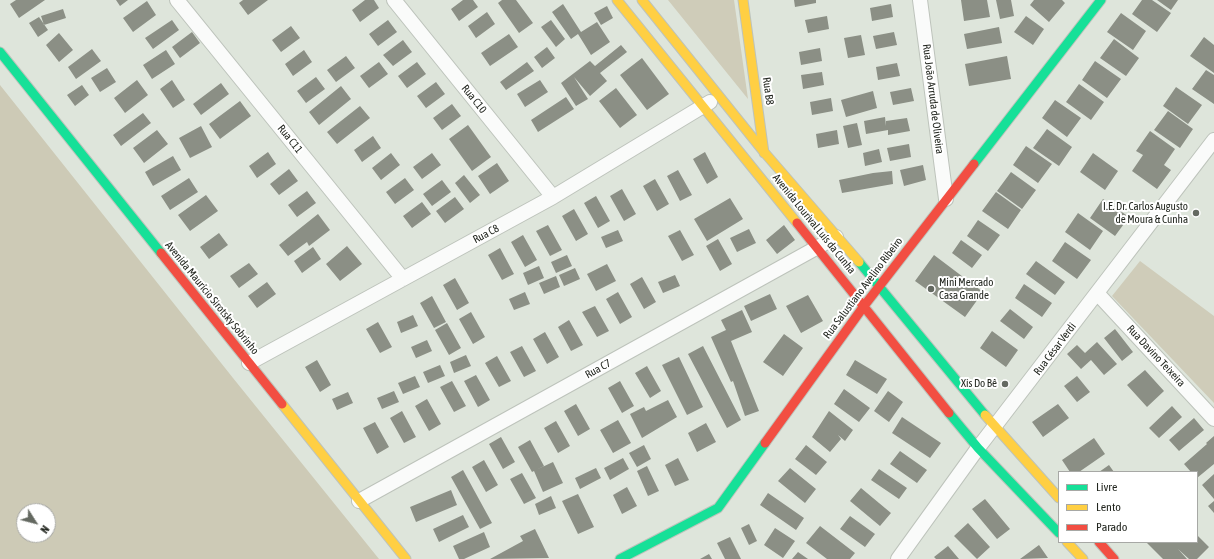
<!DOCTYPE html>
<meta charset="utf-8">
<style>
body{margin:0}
#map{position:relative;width:1214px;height:559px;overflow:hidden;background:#dee5db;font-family:"Asap Condensed",sans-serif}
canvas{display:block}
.legend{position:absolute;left:1058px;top:471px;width:140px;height:72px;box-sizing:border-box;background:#fff;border:1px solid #a7a8a5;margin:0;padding:5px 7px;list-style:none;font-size:12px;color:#22261f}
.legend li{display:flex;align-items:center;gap:8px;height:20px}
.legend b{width:20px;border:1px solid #a7a8a5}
.north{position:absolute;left:16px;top:503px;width:40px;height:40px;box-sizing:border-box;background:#fff;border:1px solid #a7a8a5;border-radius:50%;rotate:126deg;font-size:11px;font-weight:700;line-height:16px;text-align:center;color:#22261f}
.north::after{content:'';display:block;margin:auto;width:14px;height:18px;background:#646961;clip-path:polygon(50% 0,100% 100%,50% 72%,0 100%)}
</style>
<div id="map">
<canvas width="1214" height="559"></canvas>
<ul class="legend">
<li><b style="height:5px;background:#16e098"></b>Livre</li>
<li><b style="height:5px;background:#ffcf43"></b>Lento</li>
<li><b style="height:5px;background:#f24e42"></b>Parado</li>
</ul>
<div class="north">N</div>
</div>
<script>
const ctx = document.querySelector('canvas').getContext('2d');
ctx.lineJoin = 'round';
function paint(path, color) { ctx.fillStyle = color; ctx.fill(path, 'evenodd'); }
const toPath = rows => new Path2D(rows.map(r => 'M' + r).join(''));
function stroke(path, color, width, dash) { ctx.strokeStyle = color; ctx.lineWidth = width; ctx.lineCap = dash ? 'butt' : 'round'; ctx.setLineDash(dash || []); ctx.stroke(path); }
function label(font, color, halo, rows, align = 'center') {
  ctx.font = font + ' "Asap Condensed",sans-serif'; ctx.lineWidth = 4; ctx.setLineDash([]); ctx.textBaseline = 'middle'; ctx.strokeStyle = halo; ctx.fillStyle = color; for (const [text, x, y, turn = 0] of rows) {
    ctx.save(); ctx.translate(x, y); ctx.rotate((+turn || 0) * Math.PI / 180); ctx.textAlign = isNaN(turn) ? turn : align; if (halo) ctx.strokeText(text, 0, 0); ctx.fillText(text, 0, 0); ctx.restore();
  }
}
paint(toPath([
 [668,0,734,0,748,99],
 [1140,261,1214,316,1214,403,1112,296]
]), '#cfccb9');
paint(toPath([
 [0,85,233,378,379,559,0,559],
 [24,511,48,511,48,535,24,535]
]), '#cdcab6');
paint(toPath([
 [16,0,45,0,19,18,10,4],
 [116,0,128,0,120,6],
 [243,0,268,0,248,15,239,3],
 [365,0,374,0,379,8,360,22,352,10],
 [463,0,473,0,478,7,459,21,451,9],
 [502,0,516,0,533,23,519,33,498,3],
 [794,0,816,0,816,3,795,7],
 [961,0,987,0,990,17,964,21],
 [996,0,1011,0,1014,16,1000,19],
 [1034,0,1062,0,1065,3,1049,22,1030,5],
 [1142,0,1152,0,1171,13,1157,32,1132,14],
 [1157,0,1178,0,1171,10],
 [147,1,156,15,133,32,123,18],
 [563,4,581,32,597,22,610,42,591,55,578,34,571,39,552,12],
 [891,4,893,17,872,21,870,8],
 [607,6,613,18,601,25,594,13],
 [63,9,66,18,44,25,41,16],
 [487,12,495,24,476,38,468,26],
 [1121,13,1146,31,1133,50,1107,32],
 [827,16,829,29,808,33,805,20],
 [1026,16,1044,29,1033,45,1014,32],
 [39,17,48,30,38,37,29,23],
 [172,20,179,30,153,49,145,38],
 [388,20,397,32,378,46,369,34],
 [551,20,565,39,556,47,541,27],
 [291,26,300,38,281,52,272,40],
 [999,27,1002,43,967,49,964,34],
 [192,32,200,43,180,58,172,47],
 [894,32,897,45,876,49,873,36],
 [59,33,73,50,59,62,46,45],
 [509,34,518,47,490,66,481,53],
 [861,35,865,55,848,58,844,38],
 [1204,37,1214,45,1214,73,1190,56],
 [1114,39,1139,58,1126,76,1100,58],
 [403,40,412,52,393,66,383,55],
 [621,45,627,52,600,73,607,81,590,96,574,77,588,99,576,106,561,83,590,61,595,66],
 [547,47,555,58,542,68,534,57],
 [820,48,822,61,801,65,799,52],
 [92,49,101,61,76,79,68,67],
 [166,50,175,64,152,79,143,65],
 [304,50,312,62,293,76,285,64],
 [346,56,355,68,336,82,327,70],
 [1007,56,1011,79,969,86,965,64],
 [642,58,669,94,647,110,620,75],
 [1095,61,1121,79,1107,98,1082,80],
 [379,62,388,74,369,88,360,76],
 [417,62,426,74,407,88,398,76],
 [527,62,534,71,506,90,500,82],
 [897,63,900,76,878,80,876,67],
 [107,68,116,82,100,92,91,78],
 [1206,70,1214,75,1214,104,1192,89],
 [822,72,824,85,803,89,801,75],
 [316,77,325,89,306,103,297,91],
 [137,80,148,95,125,113,114,98],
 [172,80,185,100,173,108,160,89],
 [540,80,548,92,525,107,517,94],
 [436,82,445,94,426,108,417,96],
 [221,83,229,94,201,115,193,104],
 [1079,84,1104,102,1091,120,1066,102],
 [82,85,89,95,75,106,67,95],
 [341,86,351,99,319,125,309,112],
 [1176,87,1202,105,1188,124,1163,106],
 [616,88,637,115,620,128,599,101],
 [911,88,914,101,893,105,890,92],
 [873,91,877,108,846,117,841,100],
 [566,97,574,109,538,132,531,120],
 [831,98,833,111,812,115,810,102],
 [1055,100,1081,118,1067,137,1042,118],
 [240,101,251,116,220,139,209,124],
 [452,104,461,116,442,130,433,118],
 [360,106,370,118,337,144,327,132],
 [1168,111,1193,129,1180,148,1154,130],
 [143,113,151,123,121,146,113,135],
 [885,117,886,126,886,121,907,118,910,131,888,135,888,130,866,134,864,121],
 [857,123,862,145,848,148,843,126],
 [468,125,491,157,472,171,449,139],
 [201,126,212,147,190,158,179,138],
 [1047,129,1072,147,1059,166,1033,148],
 [157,130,168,144,144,163,133,148],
 [837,130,839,144,818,148,816,134],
 [1150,131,1175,149,1164,165,1171,170,1157,189,1132,171,1143,155,1136,151],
 [373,136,381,148,362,162,354,150],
 [909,144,911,157,890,161,887,148],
 [1026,146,1052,164,1038,183,1013,165],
 [879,149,882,162,865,166,863,153],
 [268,152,276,164,257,178,249,166],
 [705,152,718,177,707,184,693,159],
 [391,153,400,165,381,180,372,168],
 [432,153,441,165,422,179,413,167],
 [1093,153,1118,171,1105,190,1080,172],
 [173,156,181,170,153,186,145,172],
 [497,163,509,181,490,194,478,176],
 [923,165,926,180,904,186,900,170],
 [289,169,298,181,279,195,270,184],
 [678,170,692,195,680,201,667,176],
 [892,171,893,184,842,193,839,180,873,173],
 [1011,172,1036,190,1022,209,997,191],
 [464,175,480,195,470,203,455,183],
 [189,178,198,192,170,210,161,196],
 [405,178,414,190,395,204,386,192],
 [655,179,669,204,657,211,643,186],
 [442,180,451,192,432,206,423,194],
 [622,189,636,214,624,221,610,196],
 [307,191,316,203,297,217,288,205],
 [996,192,1021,210,1008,229,982,211],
 [206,195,218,211,190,231,178,215],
 [596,196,610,221,598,228,584,203],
 [455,197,464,209,445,223,436,211],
 [730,198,743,219,707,241,694,219],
 [1103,199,1129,217,1115,236,1090,218],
 [422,202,431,214,412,228,403,216],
 [574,209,588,234,576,241,562,216],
 [1078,213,1103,231,1090,250,1065,232],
 [318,214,330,230,309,246,307,242,288,256,279,245],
 [978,220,1000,235,988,251,967,236],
 [548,225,562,250,550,256,536,231],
 [784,225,795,240,777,254,766,240],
 [749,229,756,243,737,252,730,238],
 [618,230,623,241,606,248,601,237],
 [680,230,694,255,682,261,668,236],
 [219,233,228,245,209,259,200,247],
 [523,235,537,260,525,267,511,242],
 [718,239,732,264,720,271,706,246],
 [961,240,982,255,972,268,952,253],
 [1065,242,1091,260,1077,279,1052,261],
 [347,246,362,264,340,281,326,264],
 [313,247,321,259,302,273,294,261],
 [500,248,514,274,502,280,488,255],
 [567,255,572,266,556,273,551,262],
 [934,255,983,292,965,317,915,281],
 [1036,261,1065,282,1055,295,1026,274],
 [249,263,258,274,239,288,230,276],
 [607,264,616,281,596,291,587,274],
 [539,266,544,278,528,285,523,273],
 [575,268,580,279,564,286,559,275],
 [675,275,680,286,663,293,658,282],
 [556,276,560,287,544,294,539,283],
 [642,277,656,302,644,309,630,284],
 [455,278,469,303,457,310,443,285],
 [267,282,276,294,257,308,248,296],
 [1024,284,1052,303,1042,317,1015,298],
 [525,292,530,304,514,310,509,299],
 [618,292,632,317,620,324,606,299],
 [770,294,777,309,751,321,744,306],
 [808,295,823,321,801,333,786,306],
 [432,296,446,322,434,328,420,303],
 [595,306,609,331,597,337,582,312],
 [1010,309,1033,327,1024,339,1000,321],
 [742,310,752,332,731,341,759,411,745,416,733,381,731,382,711,337,726,330,721,320],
 [471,312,485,337,473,344,459,319],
 [413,315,418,326,401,333,397,322],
 [569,320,583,345,571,351,558,327],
 [378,322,392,347,380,353,366,329],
 [447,323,461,348,449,355,435,330],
 [1115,329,1133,352,1122,361,1104,338],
 [992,331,1018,350,1006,367,980,348],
 [545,332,559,357,547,364,533,339],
 [784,334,803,348,783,376,763,362],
 [427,340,432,351,416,358,411,347],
 [1097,342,1117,364,1104,375,1091,360,1081,369,1067,354,1077,345,1085,353],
 [522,346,536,371,524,377,510,352],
 [703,346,741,420,727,428,688,354],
 [466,355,471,366,454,373,450,362],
 [497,356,511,381,499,387,485,363],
 [679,357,703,407,687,415,662,365],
 [317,360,331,385,320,392,305,367],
 [855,360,887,379,877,394,846,375],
 [440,365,445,376,428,383,423,372],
 [647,366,661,391,650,398,635,373],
 [1145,370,1164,391,1147,407,1127,385],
 [476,375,490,400,478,407,464,381],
 [415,376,420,387,403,394,398,383],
 [1077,376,1090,392,1077,402,1064,386],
 [452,381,466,406,454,412,440,387],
 [620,381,634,406,622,413,608,388],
 [844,389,870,408,859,422,834,404],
 [394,391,399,402,382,409,377,398],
 [888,391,903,402,889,422,874,411],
 [348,392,353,403,337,410,332,399],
 [427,399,441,424,429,431,415,406],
 [668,400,677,417,642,438,630,414,644,407,646,411],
 [576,404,590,429,578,436,564,411],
 [1058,404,1069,418,1043,437,1032,422],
 [1172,406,1182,417,1159,438,1149,428],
 [402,411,416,437,404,443,390,418],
 [829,411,853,430,845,441,838,435,841,439,830,452,812,437],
 [902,417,941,443,930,458,892,433],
 [1194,418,1204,430,1179,451,1169,440],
 [618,420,631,443,613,453,600,430],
 [556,421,570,446,558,453,544,428],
 [375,422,389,447,377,454,363,428],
 [706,423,716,442,697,452,688,433],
 [1214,436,1214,464,1197,478,1197,472,1191,472,1184,464,1207,444,1206,443],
 [501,437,515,462,503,469,489,444],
 [1094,438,1105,454,1079,472,1070,472,1062,460],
 [530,440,544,466,538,469,553,462,563,483,543,492,534,471,532,472,518,447],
 [644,445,651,459,637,467,629,453],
 [806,445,827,462,816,475,795,459],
 [900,451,927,470,917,483,890,464],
 [623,458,629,469,610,480,604,468],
 [678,458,689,480,675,486,665,465],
 [484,460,498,485,486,492,472,467],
 [1109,465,1114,472,1099,472],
 [647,466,659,491,648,496,637,471],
 [596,468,601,478,580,489,575,478],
 [790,468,816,489,805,503,778,481],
 [879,469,907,488,899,499,871,480],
 [463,470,492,523,480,529,451,477],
 [522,473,536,498,524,504,510,479],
 [1214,474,1214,499,1202,485],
 [627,487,637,506,622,514,613,495],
 [861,488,891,513,880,526,850,501],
 [451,490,457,505,416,522,410,507],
 [768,493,804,518,796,530,760,505],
 [578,494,594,527,578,534,562,501],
 [551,496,556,508,539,515,535,504],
 [985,499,1010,529,997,539,972,509],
 [1214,501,1214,513,1208,506],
 [463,515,469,527,439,542,433,529],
 [850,516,875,534,865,547,840,529],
 [968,523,990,547,977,559,954,536],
 [749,524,757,541,749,545,741,528],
 [820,526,855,553,850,559,827,559,806,543],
 [775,528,795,541,783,558,764,545],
 [535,529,549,558,490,559,523,541,520,536],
 [484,532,490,547,464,559,459,559,453,546],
 [1197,535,1209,547,1197,559,1189,559,1178,549,1187,559,1163,559,1146,542,1172,543,1197,542],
 [730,537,741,559,725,559,717,543],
 [1039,545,1048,558,1020,559],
 [948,546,959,559,936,559,934,557],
 [798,552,808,559,792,559],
 [709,554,712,559,700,559]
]), '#8b8f85');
const street = toPath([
 [177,0,403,279],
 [394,0,553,197],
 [920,0,946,199],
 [1097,293,1214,419],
 [249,363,553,197,710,102],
 [359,501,836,237],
 [898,559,978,448,1214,140]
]);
const fast = toPath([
 [0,52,161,253],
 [974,164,1101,0],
 [859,262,985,415],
 [949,413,978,448,1059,533],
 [620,559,718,508,765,443]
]);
const slow = toPath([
 [617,0,797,223],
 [642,0,764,152,859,262],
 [743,0,764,153],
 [282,404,406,559],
 [985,415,1059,498],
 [1067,542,1083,559]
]);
const jam = toPath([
 [797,223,949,413],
 [161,253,282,404],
 [765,443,864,306,974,164],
 [1099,542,1114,559]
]);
stroke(street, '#bdc3bb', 16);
stroke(fast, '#bdc3bb', 11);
stroke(slow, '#bdc3bb', 11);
stroke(jam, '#bdc3bb', 11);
stroke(street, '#fafbfa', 14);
stroke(fast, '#16e098', 9);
stroke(slow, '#ffcf43', 9);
stroke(jam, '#f24e42', 9);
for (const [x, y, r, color] of [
 [1196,213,4,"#646961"],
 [931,289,4,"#646961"],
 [1005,384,4,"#646961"]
]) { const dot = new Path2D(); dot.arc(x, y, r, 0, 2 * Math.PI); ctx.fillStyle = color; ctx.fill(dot); stroke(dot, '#fff', 1.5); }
label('11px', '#22261f', '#fff', [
 ["Rua B8",768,91,82],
 ["Rua C10",474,99,51],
 ["Rua João Arruda de Oliveira",933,99,83],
 ["Rua C11",290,139,51],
 ["Avenida Lourival Luís da Cunha",814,224,51],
 ["Rua C8",486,234,-28],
 ["Rua Salustiano Avelino Ribeiro",863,288,-53],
 ["Avenida Maurício Sirotsky Sobrinho",212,298,51],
 ["Rua César Verdi",1055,349,-53],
 ["Rua Davino Teixeira",1156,356,47],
 ["Rua C7",598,369,-29]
]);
label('11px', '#22261f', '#fff', [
 ["I.E. Dr. Carlos Augusto",1188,207],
 ["de Moura & Cunha",1188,220],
 ["Mini Mercado",939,283,"left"],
 ["Casa Grande",939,296,"left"],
 ["Xis Do Bê",997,384]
], 'right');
</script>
